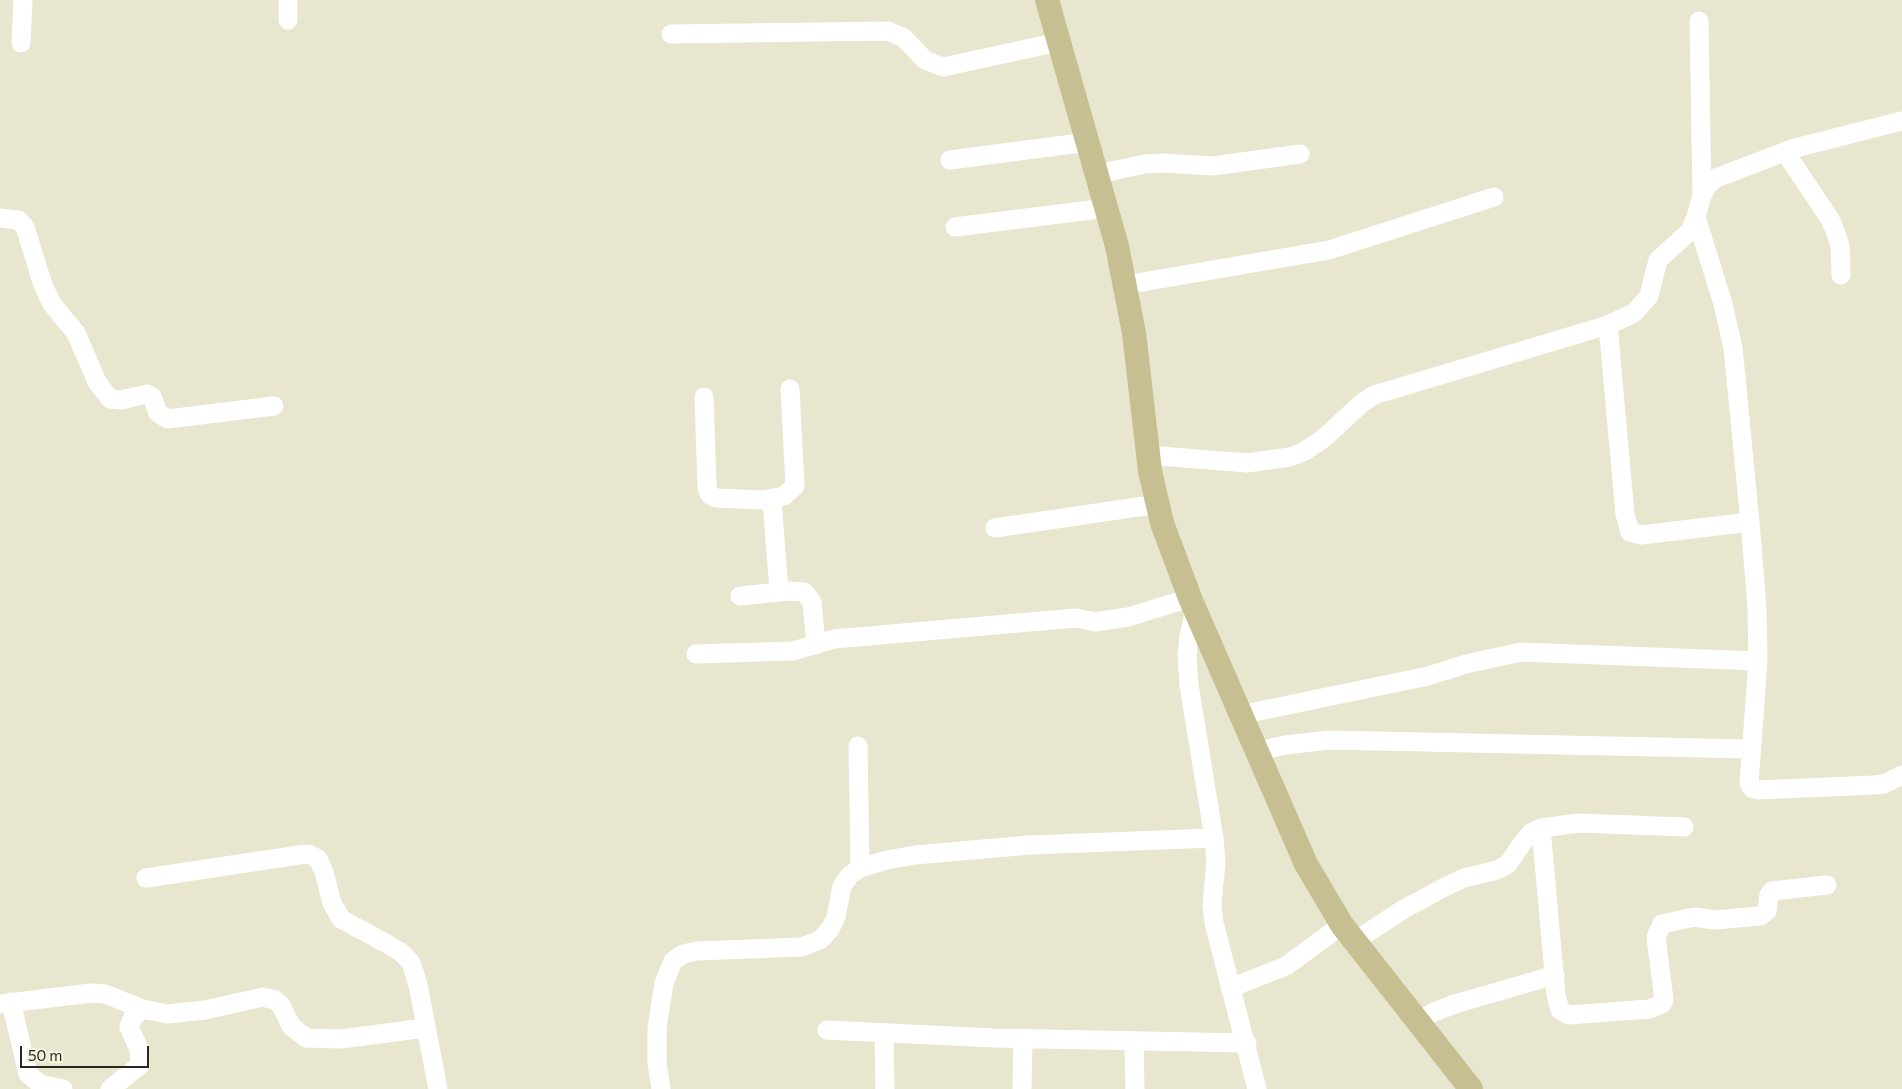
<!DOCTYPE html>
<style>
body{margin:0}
#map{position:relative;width:1902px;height:1089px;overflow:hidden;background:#e9e6cf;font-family:Commissioner,sans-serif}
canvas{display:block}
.scale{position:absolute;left:20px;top:1046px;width:129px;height:22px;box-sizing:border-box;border:2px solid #29271f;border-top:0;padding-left:6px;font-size:15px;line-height:18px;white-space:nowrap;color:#29271f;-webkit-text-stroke:4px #f7f3dc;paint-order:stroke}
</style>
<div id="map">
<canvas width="1902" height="1089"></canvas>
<div class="scale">50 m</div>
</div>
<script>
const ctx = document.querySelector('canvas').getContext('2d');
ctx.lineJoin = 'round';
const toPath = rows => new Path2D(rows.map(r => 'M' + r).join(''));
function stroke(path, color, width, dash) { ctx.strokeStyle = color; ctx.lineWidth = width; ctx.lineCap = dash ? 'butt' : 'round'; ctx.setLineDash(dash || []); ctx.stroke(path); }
stroke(toPath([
 [288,20,288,0],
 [1699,21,1702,195],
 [671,34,888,31,904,38,925,60,943,67,1059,42],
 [21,43,23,0],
 [1785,152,1830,219,1836,233,1840,246,1841,275],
 [950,160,1088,142],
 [1097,174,1145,164,1162,163,1213,166,1300,154],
 [1696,217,1723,304,1733,348,1750,522,1757,608,1758,661,1749,783,1752,788,1758,790,1874,785,1884,784,1902,775],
 [0,218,18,220,25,227,43,285,52,304,76,333,97,382,110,399,121,400,147,394,152,397,158,413,168,419,274,406],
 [955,227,1107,208],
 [1125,285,1329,250,1494,197],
 [1608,325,1625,514,1630,532,1641,535,1750,522],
 [704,397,707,488,710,495,716,498,763,500,784,496,795,486,790,389],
 [1148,455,1247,463,1290,457,1303,452,1323,439,1362,403,1374,395,1608,325,1634,313,1649,296,1658,260,1690,231,1696,217,1702,195,1707,186,1716,178,1795,148,1902,121],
 [772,499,779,592],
 [995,528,1158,504],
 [740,596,789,591,804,592,812,602,816,645],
 [1195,611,1189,635,1187,655,1189,685,1214,838,1216,862,1212,905,1214,923,1257,1089],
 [696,654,793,651,834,639,1076,618,1095,622,1128,617,1190,598],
 [1240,715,1428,676,1466,664,1521,652,1758,661],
 [858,746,860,868],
 [1255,752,1285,745,1330,740,1750,749],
 [1541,828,1556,995,1560,1010,1569,1015,1650,1009,1662,1004,1664,1000,1656,937,1662,924,1694,917,1715,920,1760,916,1767,911,1769,895,1772,891,1827,885],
 [146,878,299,855,309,854,318,859,324,872,332,903,341,919,389,945,402,953,411,963,418,985,438,1089],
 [1355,941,1404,909,1441,889,1464,878,1497,870,1508,864,1523,842,1531,833,1541,828,1579,823,1684,827],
 [1230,988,1286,966,1342,925],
 [11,1002,28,1074,40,1084,63,1089],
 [0,1004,91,993,105,994,143,1009,167,1014,205,1010,263,997,275,1000,281,1005,291,1026,306,1038,341,1039,425,1028],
 [1418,1021,1434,1012,1455,1004,1555,975],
 [827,1030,994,1038,1247,1043],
 [884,1033,885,1089],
 [1134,1041,1135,1089],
 [110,1089,140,1065,139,1049,129,1027,133,1017,143,1009],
 [661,1089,657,1063,657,1028,664,983,673,961,683,954,697,951,802,947,820,940,830,929,836,917,842,886,850,875,860,868,887,860,915,855,1030,845,1214,838],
 [1022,1089,1023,1039]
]), '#fff', 19);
stroke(toPath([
 [1047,0,1117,246,1134,333,1150,471,1162,523,1190,598,1306,864,1342,925,1471,1089]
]), '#c6bf92', 24);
</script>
